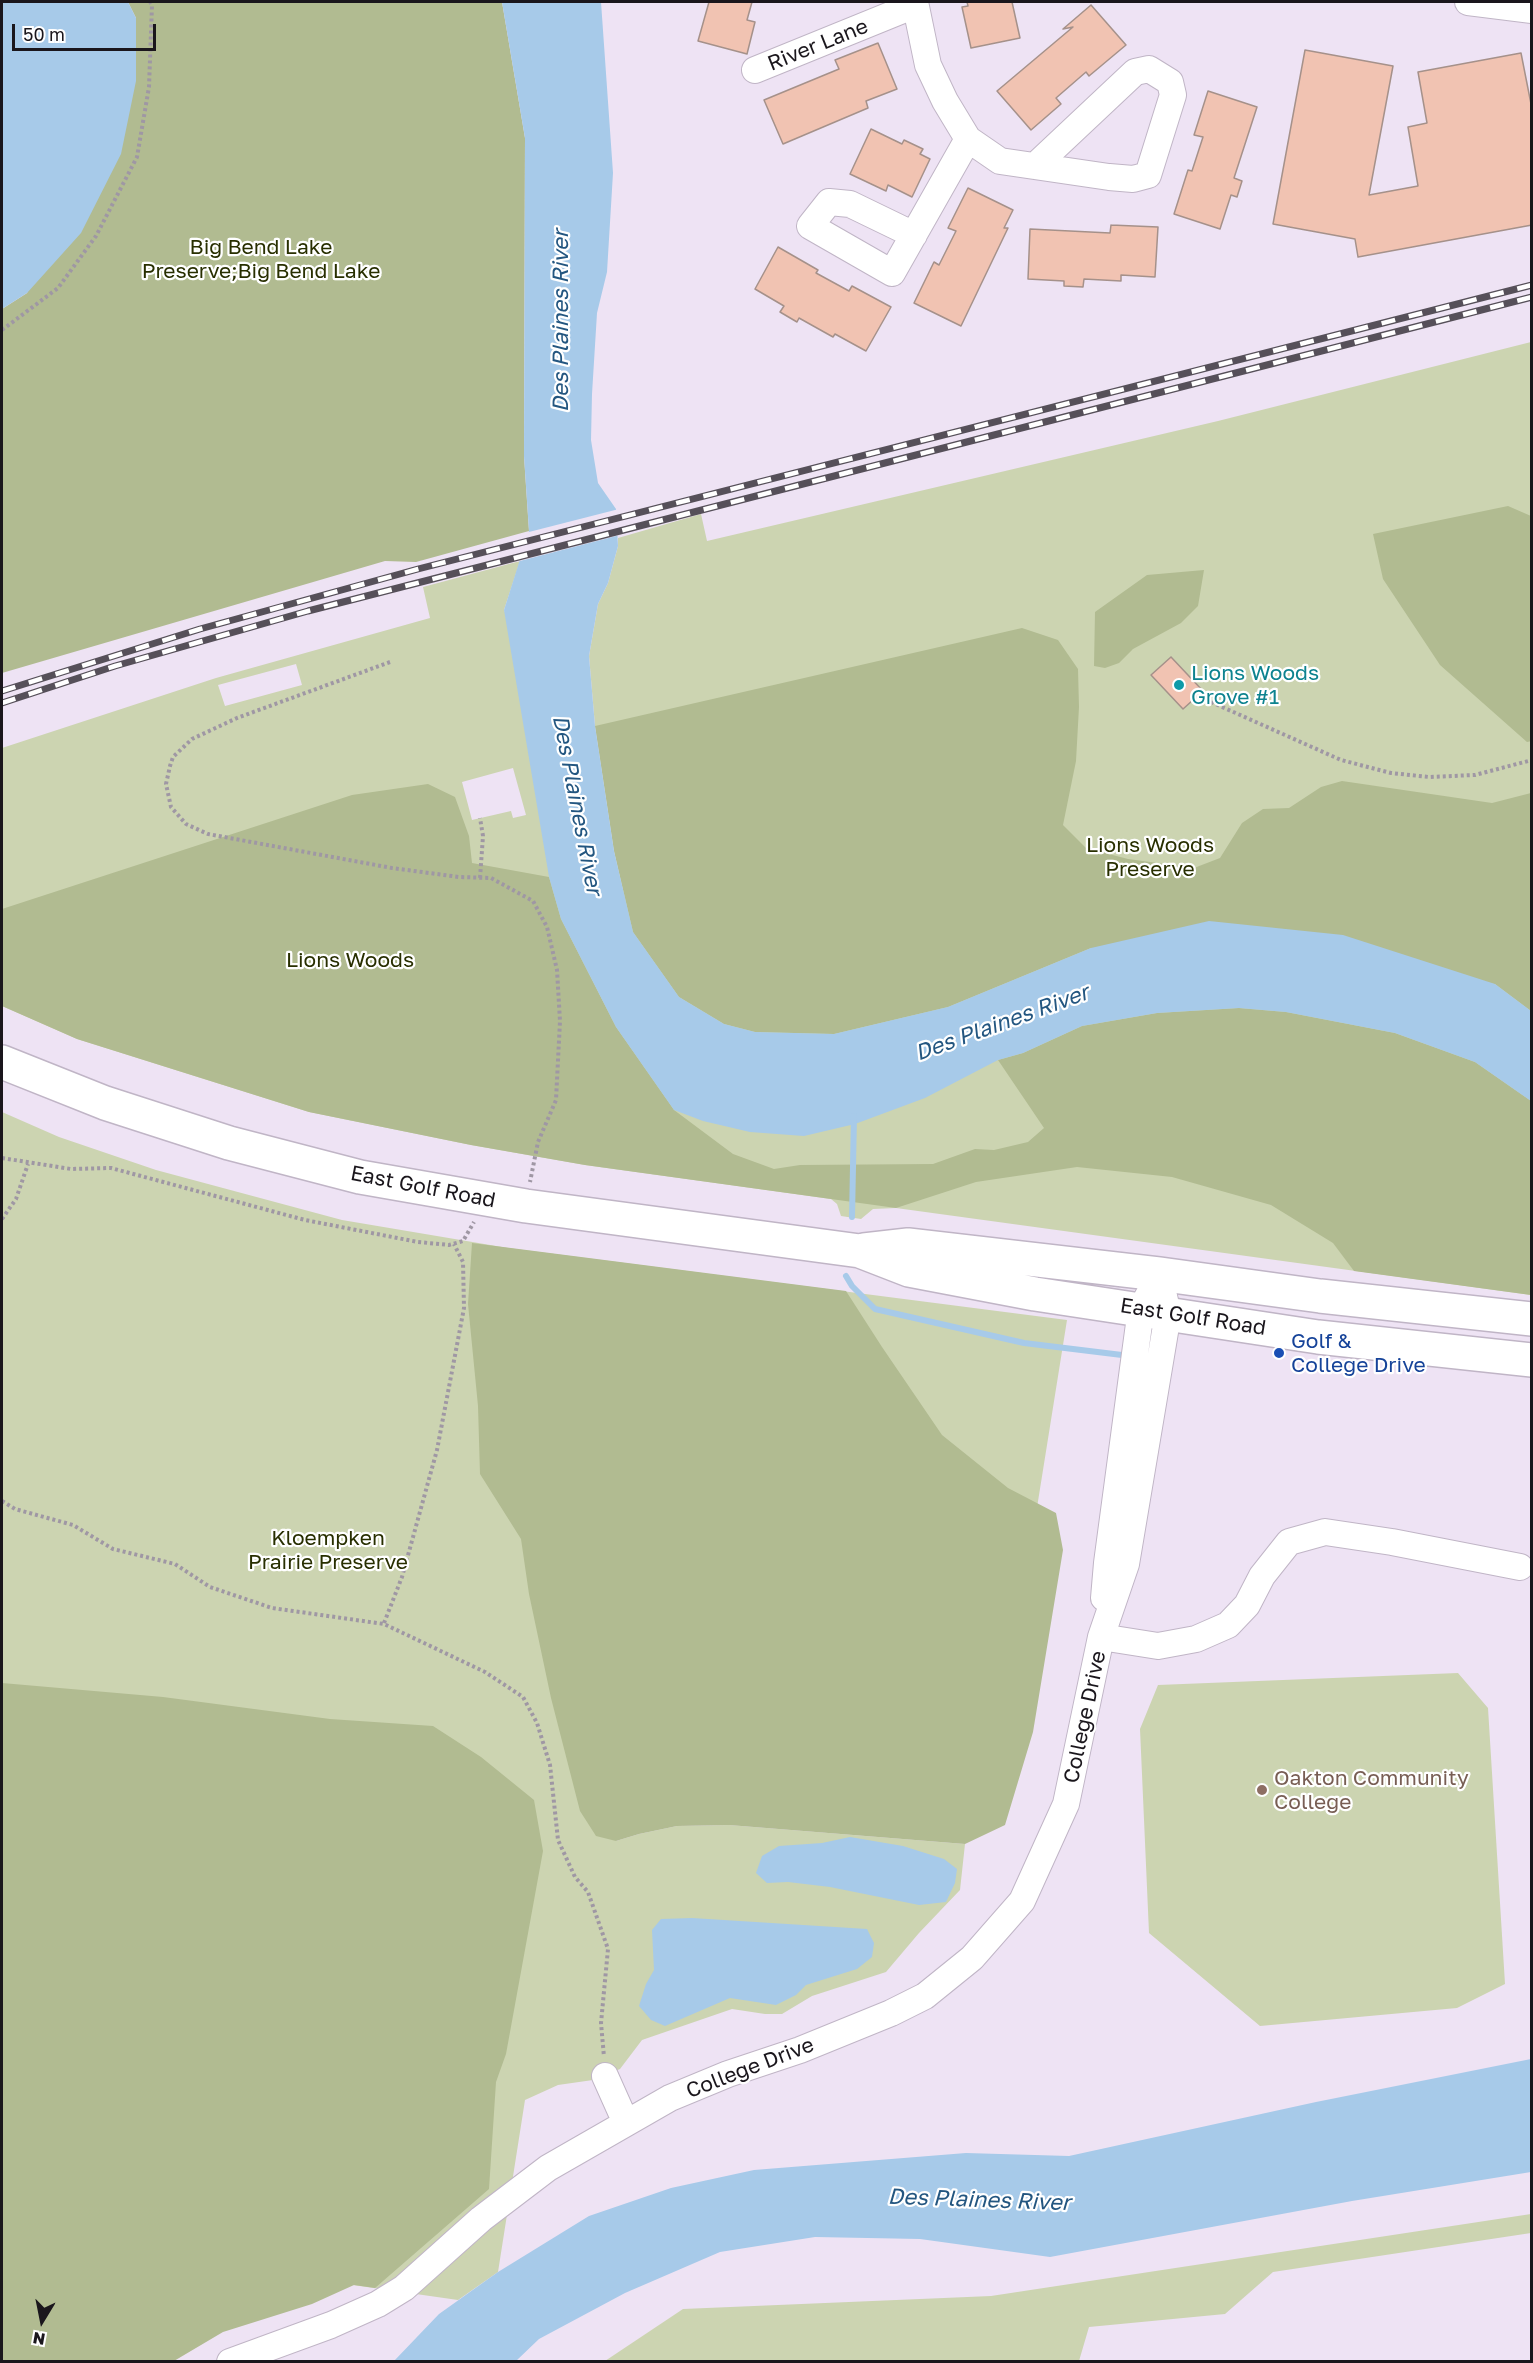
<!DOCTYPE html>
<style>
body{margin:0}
#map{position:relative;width:1533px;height:2363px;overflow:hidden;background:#eee3f4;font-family:"Golos Text",sans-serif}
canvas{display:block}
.frame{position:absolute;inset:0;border:3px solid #1a161c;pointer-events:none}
.north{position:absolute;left:12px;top:2291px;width:60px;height:60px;-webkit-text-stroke:4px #fff;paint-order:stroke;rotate:190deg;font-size:16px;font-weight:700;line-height:24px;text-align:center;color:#1a161c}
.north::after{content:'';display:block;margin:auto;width:21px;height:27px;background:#1a161c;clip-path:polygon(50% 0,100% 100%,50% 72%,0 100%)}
.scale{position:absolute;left:12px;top:24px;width:144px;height:27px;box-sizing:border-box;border:3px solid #1a161c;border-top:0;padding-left:8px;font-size:18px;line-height:21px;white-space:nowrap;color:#1a161c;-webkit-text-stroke:4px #fff;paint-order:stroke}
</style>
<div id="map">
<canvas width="1533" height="2363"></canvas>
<div class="frame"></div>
<div class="north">N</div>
<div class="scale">50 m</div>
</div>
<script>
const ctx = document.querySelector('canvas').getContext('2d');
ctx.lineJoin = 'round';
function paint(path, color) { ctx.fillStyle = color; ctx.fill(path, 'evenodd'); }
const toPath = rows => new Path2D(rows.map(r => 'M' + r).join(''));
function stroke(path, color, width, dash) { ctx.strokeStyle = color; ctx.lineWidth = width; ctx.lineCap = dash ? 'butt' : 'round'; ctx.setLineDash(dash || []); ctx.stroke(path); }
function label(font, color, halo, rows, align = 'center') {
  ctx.font = font + ' "Golos Text",sans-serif'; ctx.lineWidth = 4.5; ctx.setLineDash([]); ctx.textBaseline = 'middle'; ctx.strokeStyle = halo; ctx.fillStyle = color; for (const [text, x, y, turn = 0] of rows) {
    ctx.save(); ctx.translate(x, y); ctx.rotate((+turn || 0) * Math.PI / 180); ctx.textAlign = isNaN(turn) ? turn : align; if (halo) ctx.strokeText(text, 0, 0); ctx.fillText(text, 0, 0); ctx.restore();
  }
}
paint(toPath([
 [1531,342,1531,1295,896,1208,873,1209,861,1219,841,1216,837,1204,831,1199,585,1165,471,1145,309,1112,77,1039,2,1006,2,748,216,678,430,618,423,587,520,561,504,610,623,891,614,851,595,726,589,656,598,604,608,583,618,546,618,538,701,514,707,541,1218,421],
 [296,664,302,685,225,706,218,685],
 [513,768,526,815,513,818,511,811,472,820,462,782],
 [2,1112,59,1137,156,1170,342,1220,508,1248,1067,1320,987,1820,579,1760,616,1841,639,1834,677,1826,729,1825,965,1844,960,1890,919,1933,886,1972,812,1996,782,2014,765,2014,732,2009,642,2040,620,2069,593,2080,558,2085,525,2100,498,2272,458,2300,2,2235],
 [1458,1673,1488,1708,1505,1984,1457,2008,1260,2026,1149,1933,1140,1729,1158,1685],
 [1531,2214,1531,2233,1273,2272,1225,2314,1089,2327,1079,2361,605,2361,683,2309,991,2296]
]), '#ccd4b1');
paint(toPath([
 [128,2,502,2,525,138,524,456,529,531,416,562,385,561,2,673,2,309,27,293,136,18],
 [1508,506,1531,516,1532,741,1527,742,1440,665,1383,579,1373,534],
 [1204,570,1198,606,1181,623,1133,649,1119,663,1105,668,1094,666,1095,612,1147,575],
 [1022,628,1058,640,1078,669,1079,707,1076,761,1063,825,1086,848,1128,859,1194,868,1220,858,1242,823,1263,809,1289,808,1321,787,1342,781,1492,803,1531,793,1531,1011,1495,984,1091,948,948,1007,834,1034,755,1032,724,1024,679,997,633,932,614,851,595,726],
 [428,784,455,797,469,836,472,863,549,877,561,919,616,1027,674,1110,733,1154,774,1169,800,1165,933,1164,975,1149,994,1150,1028,1142,1044,1128,998,1060,1023,1053,1082,1026,1157,1013,1239,1008,1286,1012,1395,1033,1475,1062,1531,1101,1531,1295,1354,1271,1333,1243,1271,1205,1172,1177,1077,1167,976,1182,896,1208,585,1165,471,1145,309,1112,77,1039,2,1006,2,909,352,795],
 [472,1243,846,1291,882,1347,942,1435,1008,1488,1056,1513,1063,1550,1033,1732,1005,1825,965,1844,729,1825,677,1826,639,1834,616,1841,596,1836,580,1811,551,1698,529,1594,521,1539,480,1474,478,1406,468,1304],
 [2,1683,163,1697,330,1719,433,1726,481,1757,534,1800,543,1851,506,2054,496,2082,489,2189,375,2288,354,2285,312,2304,223,2332,174,2361,2,2361]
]), '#b1bb91');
paint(toPath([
 [2,2,128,2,136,18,136,81,121,154,81,233,27,293,2,309],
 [502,2,601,2,613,173,607,272,597,313,592,394,591,440,598,483,616,509,618,546,608,583,598,604,589,656,595,726,614,851,633,932,679,997,724,1024,755,1032,834,1034,948,1007,1091,948,1209,921,1343,935,1495,984,1531,1011,1531,1101,1475,1062,1395,1033,1286,1012,1239,1008,1157,1013,1082,1026,1023,1053,998,1060,925,1098,855,1124,804,1136,750,1132,703,1121,674,1110,616,1027,561,919,549,877,504,610,529,531,524,456,525,138],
 [850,1837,903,1846,944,1859,957,1869,955,1883,946,1902,919,1905,830,1887,788,1882,767,1883,756,1873,762,1856,779,1846,822,1843],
 [692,1918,867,1929,874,1943,872,1957,857,1969,806,1985,796,1995,776,2005,730,1998,665,2026,651,2020,639,2006,646,1984,654,1970,652,1930,661,1919],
 [1531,2059,1531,2172,1352,2201,1050,2257,920,2239,815,2237,720,2252,625,2293,539,2339,516,2361,394,2361,439,2314,498,2272,589,2216,671,2188,754,2170,966,2153,1069,2156,1316,2102]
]), '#a7cae9');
paint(toPath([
 [619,509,620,535,516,562,525,533]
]), '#eee3f4');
stroke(toPath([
 [852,1217,854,1116],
 [846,1276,852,1286,875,1309,1024,1343,1122,1355]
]), '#a7cae9', 6);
const building = toPath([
 [709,2,752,2,747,20,755,22,747,54,698,41,709,2],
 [967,2,1012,2,1020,38,971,48,962,7,968,6,967,2],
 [1091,5,1126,45,1089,76,1086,72,1056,98,1061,104,1031,130,997,91,1073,27,1063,29,1091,5],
 [878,43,897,89,866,101,868,108,783,144,764,100,839,69,835,60,878,43],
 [1305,50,1393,66,1369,195,1418,186,1408,127,1427,123,1418,72,1521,53,1532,109,1532,225,1358,257,1355,239,1273,224,1305,50],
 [1208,91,1257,107,1234,178,1242,181,1237,197,1231,195,1220,229,1174,214,1188,170,1192,171,1203,137,1194,135,1208,91],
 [871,129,902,144,904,140,923,149,920,154,930,159,912,197,888,185,886,191,850,174,871,129],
 [968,188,1013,210,1004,228,1008,228,961,326,914,303,934,262,939,265,956,231,948,228,968,188],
 [1111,225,1158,227,1155,277,1121,275,1121,281,1084,279,1083,287,1064,286,1064,281,1028,279,1030,229,1110,233,1111,225],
 [778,247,818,270,816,273,849,291,852,286,891,307,866,351,835,334,833,337,799,318,797,322,780,312,784,306,755,289,778,247],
 [1171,657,1203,691,1183,709,1151,675,1171,657]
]);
paint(building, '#f1c3b2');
stroke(building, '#a5918a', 1.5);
const minor = toPath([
 [915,2,928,65,945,101,968,139,1000,161,1109,177,1133,179,1148,175,1173,95,1170,82,1149,69,1135,72,1035,166],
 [1468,2,1532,10],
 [755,70,915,5],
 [914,235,850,204,829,202,810,226,892,273,968,139],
 [1104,1598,1107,1563,1141,1309,1149,1294],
 [1101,1637,1158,1646,1196,1639,1228,1625,1247,1605,1262,1576,1289,1542,1325,1532,1392,1542,1520,1567],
 [605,2076,626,2123],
 [230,2362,331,2325,378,2304,404,2288,481,2219,548,2168,670,2098,728,2074,800,2050,891,2013,925,1996,972,1958,1022,1901,1066,1804,1101,1637,1126,1564,1168,1314,1159,1274]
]);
const major = toPath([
 [2,1062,105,1103,229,1143,360,1177,526,1206,860,1251,909,1270,1035,1294,1318,1337,1532,1360],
 [864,1250,908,1245,1159,1274,1320,1296,1532,1319]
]);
stroke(minor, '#c0b5c6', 28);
stroke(major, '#c0b5c6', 36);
stroke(toPath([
 [2,330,58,288,96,236,137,157,149,87,152,5,150,2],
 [390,662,237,718,192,739,173,757,170,766,166,784,171,807,186,824,208,834,392,868,459,877,491,878,533,901,547,927,557,970,560,1021,556,1100,538,1142,530,1182],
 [1211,702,1341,760,1391,773,1429,777,1475,775,1532,760],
 [480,878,483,836,480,818],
 [2,1158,71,1169,111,1168,305,1220,418,1242,449,1245,463,1241,474,1222],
 [2,1219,16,1199,28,1164],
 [2,1501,15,1509,73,1525,113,1549,175,1564,210,1587,272,1608,384,1624,485,1672,523,1697,537,1723,550,1765,558,1840,575,1877,588,1892,608,1949,601,2023,604,2057],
 [384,1623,402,1577,437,1450,464,1308,463,1262,454,1244]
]), '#9f97a4', 4, [3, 3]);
stroke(minor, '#fff', 26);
stroke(major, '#fff', 33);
const rail = toPath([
 [2,691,200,629,418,569,1532,285],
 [2,703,115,666,308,611,1532,297]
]);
stroke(rail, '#565059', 7);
stroke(rail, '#fff', 4.5, [14]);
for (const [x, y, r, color] of [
 [1179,685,6,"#0f9aa8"],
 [1279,1353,6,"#1a4fb4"],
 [1262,1790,6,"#8d6e63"]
]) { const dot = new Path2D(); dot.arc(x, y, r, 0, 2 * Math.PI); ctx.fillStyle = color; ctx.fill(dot); stroke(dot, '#fff', 2); }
label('21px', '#1a161c', '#fff', [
 ["River Lane",818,45,-22],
 ["East Golf Road",423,1187,11],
 ["East Golf Road",1193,1317,9],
 ["College Drive",1085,1717,-78],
 ["College Drive",750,2068,-21]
]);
label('21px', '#282f00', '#fff', [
 ["Big Bend Lake",261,247],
 ["Preserve;Big Bend Lake",261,271],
 ["Lions Woods",1150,845],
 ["Preserve",1150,869],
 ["Lions Woods",350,960],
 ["Kloempken",328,1538],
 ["Prairie Preserve",328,1562]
]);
label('21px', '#0d838f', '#fff', [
 ["Lions Woods",1191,673],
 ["Grove #1",1191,697]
], 'left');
label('21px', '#164399', '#fff', [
 ["Golf &",1291,1341],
 ["College Drive",1291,1365]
], 'left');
label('21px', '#785e54', '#fff', [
 ["Oakton Community",1274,1778],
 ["College",1274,1802]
], 'left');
label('italic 22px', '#235680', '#fff', [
 ["Des Plaines River",561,321,-90],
 ["Des Plaines River",577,805,79],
 ["Des Plaines River",1002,1023,-20],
 ["Des Plaines River",979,2200,2]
]);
</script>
